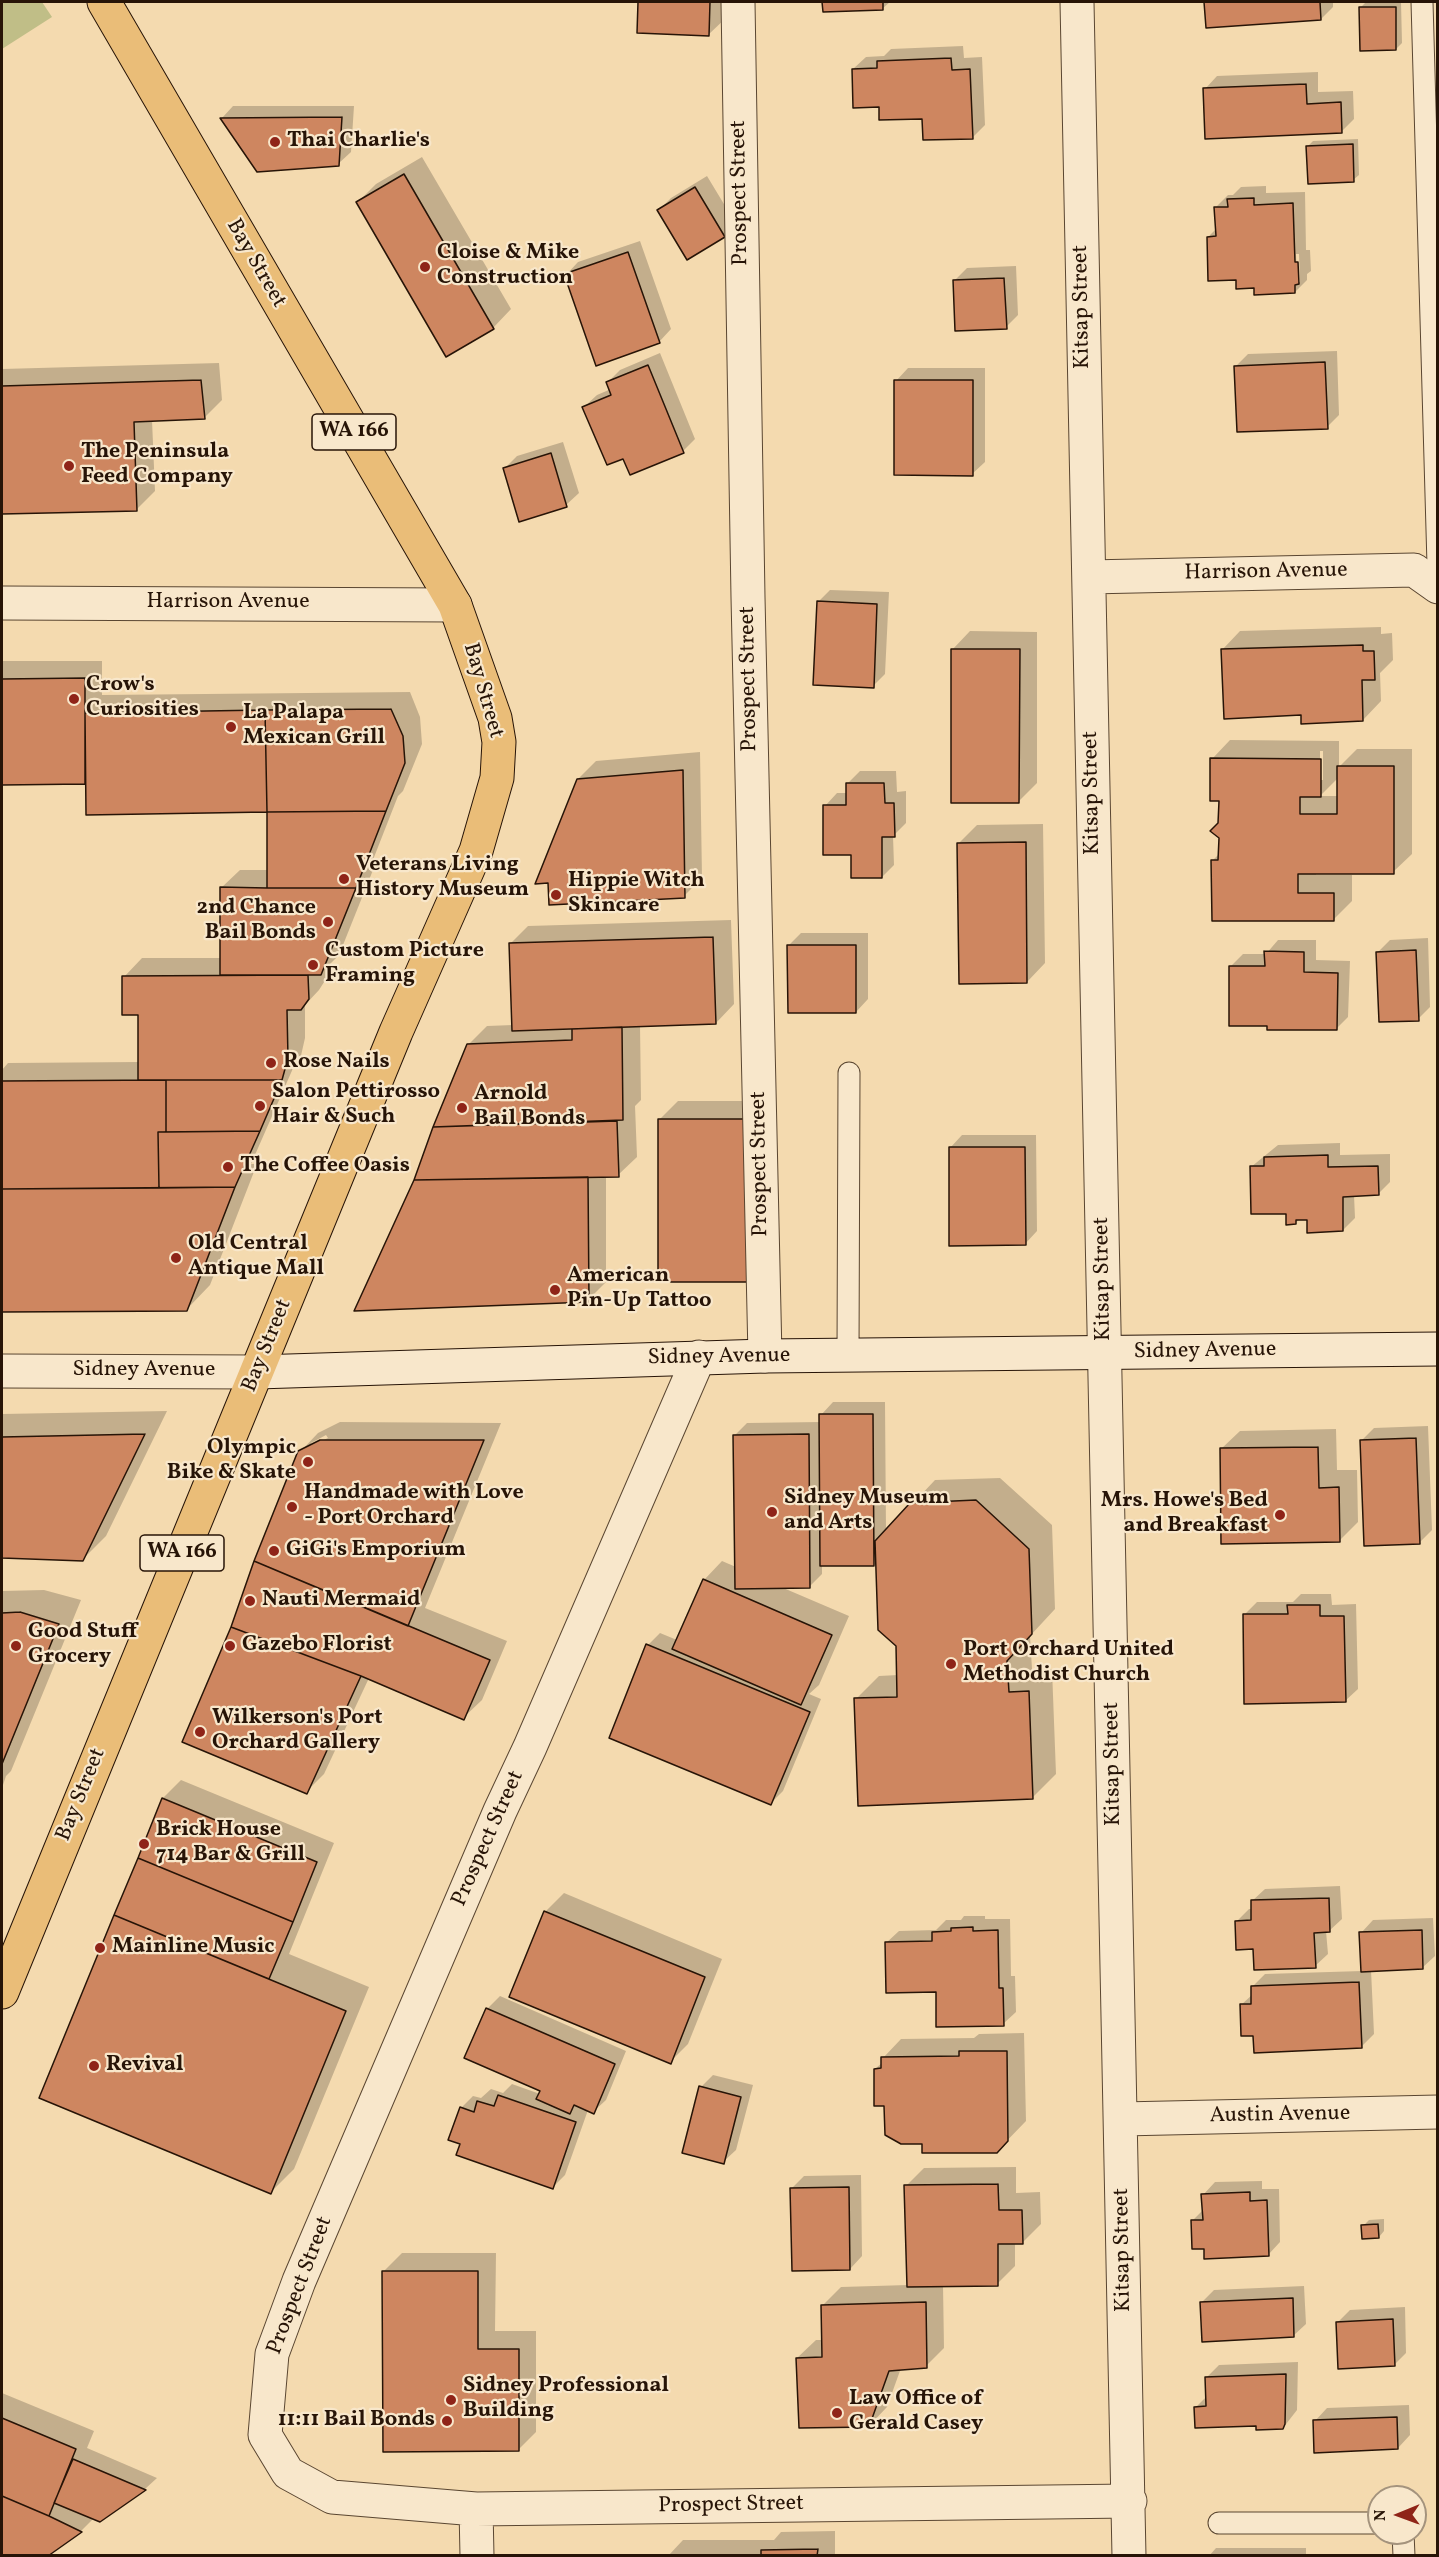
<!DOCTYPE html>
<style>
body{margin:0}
#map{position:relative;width:1439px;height:2557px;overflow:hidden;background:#f4daaf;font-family:Vollkorn,serif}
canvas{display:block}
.frame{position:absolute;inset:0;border:3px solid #271407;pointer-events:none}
.north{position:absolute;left:1367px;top:2485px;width:60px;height:60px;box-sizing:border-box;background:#f8e7cb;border:2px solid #a4937d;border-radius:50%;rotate:269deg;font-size:16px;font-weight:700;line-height:24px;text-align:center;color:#271407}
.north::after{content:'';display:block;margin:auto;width:21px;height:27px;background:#8f2418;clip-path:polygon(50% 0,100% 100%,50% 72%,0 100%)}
</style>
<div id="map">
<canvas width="1439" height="2557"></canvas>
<div class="frame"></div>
<div class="north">N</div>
</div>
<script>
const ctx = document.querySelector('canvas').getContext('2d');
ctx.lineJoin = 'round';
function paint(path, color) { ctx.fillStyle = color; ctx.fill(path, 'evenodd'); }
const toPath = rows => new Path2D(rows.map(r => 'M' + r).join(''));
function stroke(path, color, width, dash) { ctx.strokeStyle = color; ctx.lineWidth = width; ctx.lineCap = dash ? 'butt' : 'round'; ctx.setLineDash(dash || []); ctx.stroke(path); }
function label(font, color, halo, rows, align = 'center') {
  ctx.font = font + ' Vollkorn,serif'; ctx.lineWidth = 4.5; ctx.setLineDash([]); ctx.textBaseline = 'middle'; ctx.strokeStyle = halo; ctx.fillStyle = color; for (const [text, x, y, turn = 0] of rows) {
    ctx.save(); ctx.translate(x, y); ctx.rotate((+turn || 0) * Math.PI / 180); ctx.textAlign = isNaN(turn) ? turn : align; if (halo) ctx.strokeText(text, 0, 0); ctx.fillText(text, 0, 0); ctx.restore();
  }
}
paint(toPath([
 [2,2,42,2,52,17,2,49]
]), '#c0be87');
paint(toPath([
 [639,2,727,2,727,17,708,35,638,32],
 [823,2,890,2,883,8,824,11],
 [1206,2,1333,2,1333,7,1321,19,1207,27],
 [1366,2,1401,2,1402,43,1396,49,1360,8],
 [963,46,964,58,982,57,985,125,973,137,924,117,880,105,853,69,866,57,884,56,891,49],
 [1318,72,1318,92,1353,91,1354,119,1342,131,1205,89,1217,76],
 [233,106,354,106,351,152,338,164,222,118],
 [1358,139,1359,175,1353,180,1307,147,1313,141],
 [422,157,511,309,493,328,358,202,376,184],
 [707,176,736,224,724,236,659,210,671,198],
 [1266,186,1266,193,1305,192,1306,250,1310,250,1311,271,1307,274,1307,280,1295,292,1256,287,1237,278,1208,237,1217,228,1216,207,1228,195,1233,195,1241,187],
 [1296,254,1299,254,1300,282,1297,282],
 [640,241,671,329,659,342,566,275,578,262],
 [1016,266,1018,315,1006,327,955,280,967,268],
 [1337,351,1339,415,1327,427,1236,366,1248,354],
 [660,353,695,439,683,451,623,457,584,407,597,395,611,389,608,382,620,370],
 [219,363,222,400,204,418,152,420,155,491,137,509,2,513,2,369],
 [908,368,985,368,985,462,972,474,896,381],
 [563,442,579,493,566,505,504,469,517,456],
 [830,590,889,592,885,674,873,686,818,602],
 [1381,627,1381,634,1392,633,1393,660,1380,673,1381,701,1363,720,1303,714,1222,650,1240,631],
 [970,631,1037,632,1037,783,1019,801,952,650],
 [2,661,102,661,102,695,410,692,420,717,422,744,403,791,398,796,369,870,373,870,339,955,326,968,326,979,319,990,305,1005,305,1038,300,1060,294,1066,251,1164,257,1164,210,1285,187,1309,2,1311,2,1070,8,1063,139,1062,139,1013,124,977,142,958,221,958,221,888,240,870,268,870,269,811,86,783,2,783],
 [1230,740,1339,741,1339,767,1357,749,1412,749,1412,854,1393,872,1316,872,1316,875,1352,875,1352,901,1333,920,1213,860,1220,853,1220,799,1212,759],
 [1320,751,1323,751,1323,780,1320,780],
 [1339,777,1338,796,1320,796],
 [700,752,702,878,684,896,578,779,596,761],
 [860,771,896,771,897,792,906,791,906,823,893,836,894,865,882,877,853,854,825,806,837,793,847,793,847,784],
 [1043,824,1045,963,1027,982,959,843,977,825],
 [731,920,734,1004,716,1023,640,1025,641,1100,635,1106,637,1157,618,1175,606,1176,606,1282,588,1300,415,1180,469,1044,487,1026,513,1025,510,944,528,926],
 [801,933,868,933,868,999,856,1012,789,945],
 [1428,938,1430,1007,1418,1019,1378,952,1390,940],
 [1278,940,1316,940,1316,960,1350,961,1348,1017,1336,1029,1231,966,1243,954,1266,954],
 [678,1101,766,1101,748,1280,659,1120],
 [962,1135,1036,1135,1037,1231,1025,1244,950,1148],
 [1340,1143,1340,1155,1390,1154,1390,1182,1378,1194,1354,1195,1355,1218,1343,1230,1308,1219,1300,1219,1295,1223,1251,1167,1278,1145],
 [833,1402,885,1402,886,1532,935,1480,1000,1478,1052,1525,1055,1609,1030,1636,1032,1669,1052,1669,1056,1774,1032,1798,856,1699,879,1676,898,1675,897,1646,878,1561,874,1565,822,1565,822,1574,809,1587,781,1587,849,1616,819,1685,809,1694,821,1699,783,1791,771,1803,648,1645,660,1633,677,1640,704,1580,722,1561,736,1567,734,1436,747,1423,821,1422,821,1415],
 [167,1411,106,1536,83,1559,2,1556,2,1414],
 [340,1422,501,1423,425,1608,507,1641,482,1700,463,1718,369,1678,324,1774,306,1792,232,1628,300,1452,318,1433],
 [326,1435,328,1438,311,1446,311,1443],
 [1428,1426,1432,1530,1420,1542,1361,1441,1374,1428],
 [1336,1429,1337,1470,1357,1470,1358,1522,1339,1541,1221,1449,1240,1431],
 [44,1590,81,1600,11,1771,6,1776,2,1788,2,1591],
 [1301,1594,1331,1594,1332,1605,1356,1604,1358,1689,1345,1701,1244,1615,1257,1602,1293,1602],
 [181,1780,334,1843,289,1954,369,1987,294,2169,271,2192,41,2097,163,1798],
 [1340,1886,1342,1919,1329,1931,1326,1931,1328,1954,1315,1966,1237,1921,1249,1909,1253,1909,1252,1901,1265,1889],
 [564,1893,722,1959,688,2044,670,2062,545,1912],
 [964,1916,985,1916,985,1919,1010,1919,1011,1976,1015,1976,1016,2012,1003,2024,938,1990,886,1943,899,1931,936,1930,946,1920,961,1920],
 [1433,1918,1435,1956,1422,1968,1371,1970,1374,2034,1361,2047,1241,2005,1253,1994,1252,1987,1265,1974,1362,1971,1361,1933,1373,1920],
 [500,1996,626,2051,606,2100,593,2112,588,2110,565,2175,553,2187,461,2108,473,2096,481,2098,491,2089,503,2093,512,2084,540,2094,542,2090,466,2057,488,2008],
 [1024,2033,1026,2121,996,2152,924,2142,886,2104,875,2069,883,2062,883,2058,901,2039,974,2038,979,2034],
 [713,2075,753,2085,736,2150,723,2162,701,2087],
 [1016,2167,1016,2193,1040,2192,1041,2224,1022,2243,1015,2243,1015,2266,997,2284,943,2285,944,2348,926,2366,901,2368,887,2407,869,2426,797,2358,816,2340,823,2340,822,2306,841,2287,908,2285,906,2186,924,2168],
 [861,2175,862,2256,850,2269,792,2188,804,2176],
 [1262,2181,1262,2189,1279,2189,1280,2242,1268,2255,1193,2220,1204,2209,1203,2195,1215,2182],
 [1384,2219,1384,2231,1379,2237,1363,2226,1369,2220],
 [402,2253,496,2253,495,2331,536,2331,536,2432,518,2450,383,2272],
 [1304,2286,1306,2324,1293,2336,1202,2302,1214,2290],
 [1405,2307,1406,2353,1394,2365,1338,2322,1350,2310],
 [1298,2362,1297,2410,1283,2428,1258,2424,1196,2407,1207,2396,1206,2378,1219,2365],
 [2,2393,94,2431,87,2448,157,2478,145,2489,100,2520,94,2518,81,2531,45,2556,2,2556],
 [1409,2405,1410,2435,1398,2448,1315,2421,1327,2408],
 [835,2531,835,2556,668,2556,683,2540,774,2540,781,2532],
 [1216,2548,1306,2548,1306,2556,1209,2556]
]), '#0003');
const building = toPath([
 [638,2,710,2,709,36,637,33,638,2],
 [822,2,883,2,883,10,823,12,822,2],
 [1204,2,1320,2,1321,20,1206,28,1204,2],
 [1359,7,1396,7,1396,50,1360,51,1359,7],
 [951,58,952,70,970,69,973,139,923,140,922,119,879,120,879,107,853,108,852,69,877,68,877,61,951,58],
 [1306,84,1307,104,1341,102,1342,133,1205,139,1203,88,1306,84],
 [342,117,339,166,257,172,220,118,342,117],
 [1353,144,1354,182,1308,184,1306,146,1353,144],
 [404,174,494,329,446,357,356,202,404,174],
 [695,187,725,237,687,260,657,210,695,187],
 [1254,198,1254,205,1293,203,1295,262,1298,262,1299,284,1295,285,1295,293,1254,295,1254,288,1236,289,1236,280,1208,281,1207,237,1216,236,1214,207,1228,207,1227,199,1254,198],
 [628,252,660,343,596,366,564,274,628,252],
 [1004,278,1007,329,955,331,953,280,1004,278],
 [1325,362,1328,429,1237,432,1234,366,1325,362],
 [648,365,684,453,630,475,623,459,607,465,582,407,611,395,606,382,648,365],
 [201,380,205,419,134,422,137,511,2,514,2,386,201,380],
 [894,380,973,380,973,476,894,475,894,380],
 [551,453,567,507,519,522,503,468,551,453],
 [817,601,877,604,874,688,813,685,817,601],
 [1363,645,1363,651,1374,651,1375,680,1362,680,1363,721,1301,724,1301,715,1224,719,1221,649,1363,645],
 [951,649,1020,649,1019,803,951,803,951,649],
 [85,678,85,784,2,785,2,679,85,678],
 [391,709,403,736,405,763,386,811,267,812,265,710,391,709],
 [265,710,267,812,86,815,85,713,265,710],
 [1210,758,1321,759,1321,797,1300,797,1300,814,1337,814,1337,766,1394,766,1394,874,1298,874,1298,893,1334,893,1334,921,1212,921,1211,860,1218,860,1219,838,1210,831,1218,823,1219,801,1210,801,1210,758],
 [683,770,685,898,549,905,548,883,535,884,577,779,683,770],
 [846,783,884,783,885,803,894,803,895,837,882,837,882,878,851,878,851,855,823,855,823,805,846,805,846,783],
 [386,811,356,888,267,888,267,812,386,811],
 [1026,842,1027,983,959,984,957,843,1026,842],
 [220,887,267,888,356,888,321,975,220,975,220,887],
 [713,937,716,1024,512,1031,509,943,713,937],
 [787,945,856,945,856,1013,788,1013,787,945],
 [1416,950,1419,1021,1379,1022,1376,952,1416,950],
 [1264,951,1304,952,1304,972,1338,973,1337,1030,1267,1030,1267,1026,1229,1026,1229,966,1265,966,1264,951],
 [308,975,309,999,301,1010,287,1010,288,1058,282,1080,138,1080,138,1015,122,1015,122,976,308,975],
 [622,1027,623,1120,433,1127,467,1044,572,1040,572,1029,622,1027],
 [166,1080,282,1080,260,1131,166,1132,166,1080],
 [166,1080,166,1132,158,1132,159,1188,2,1189,2,1081,166,1080],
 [658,1119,749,1119,748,1282,658,1282,658,1119],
 [617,1121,619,1177,414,1180,433,1127,617,1121],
 [260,1131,235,1187,159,1188,158,1132,260,1131],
 [949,1147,1025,1147,1026,1245,949,1246,949,1147],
 [1328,1155,1328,1167,1378,1166,1379,1195,1343,1197,1343,1231,1307,1233,1307,1220,1296,1220,1296,1224,1286,1225,1286,1214,1251,1214,1250,1166,1264,1166,1264,1157,1328,1155],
 [588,1177,589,1302,354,1311,414,1180,588,1177],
 [235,1187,187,1311,2,1312,2,1189,235,1187],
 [819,1414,873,1414,874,1566,820,1566,819,1414],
 [145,1434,83,1561,2,1558,2,1437,145,1434],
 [809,1434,810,1588,735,1589,733,1435,809,1434],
 [1416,1438,1420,1544,1364,1546,1360,1440,1416,1438],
 [320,1440,484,1440,408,1626,254,1561,298,1451,320,1440],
 [1318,1447,1319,1488,1339,1487,1340,1542,1221,1544,1220,1448,1318,1447],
 [976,1500,1029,1549,1032,1634,1007,1661,1009,1692,1029,1691,1033,1799,858,1806,854,1698,897,1697,896,1646,878,1630,875,1541,910,1503,976,1500],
 [254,1561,490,1660,464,1720,361,1676,231,1627,254,1561],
 [703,1579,832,1635,801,1705,672,1649,703,1579],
 [1287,1605,1320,1605,1320,1616,1344,1616,1346,1702,1244,1704,1243,1614,1288,1614,1287,1605],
 [20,1612,59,1624,2,1764,2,1613,20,1612],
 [231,1627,361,1676,307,1794,182,1742,231,1627],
 [646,1644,810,1712,771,1805,609,1738,646,1644],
 [162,1798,317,1862,293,1922,138,1858,162,1798],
 [138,1858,293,1922,269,1979,114,1915,138,1858],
 [1329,1898,1330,1932,1314,1933,1316,1968,1254,1970,1253,1949,1236,1950,1235,1921,1251,1920,1251,1900,1329,1898],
 [544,1911,705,1977,671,2064,509,1997,544,1911],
 [114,1915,346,2011,271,2194,39,2098,114,1915],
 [973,1927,973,1931,998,1930,999,1988,1003,1988,1004,2026,936,2027,936,1992,886,1993,885,1942,932,1941,932,1932,951,1931,951,1928,973,1927],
 [1422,1930,1423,1969,1361,1972,1359,1932,1422,1930],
 [1359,1982,1362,2048,1254,2053,1253,2036,1241,2036,1240,2004,1251,2004,1251,1986,1359,1982],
 [486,2008,615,2064,594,2114,574,2105,570,2114,536,2099,540,2091,464,2058,486,2008],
 [959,2051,1007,2051,1008,2141,997,2153,922,2153,922,2144,901,2144,885,2135,884,2106,874,2106,874,2069,881,2068,881,2057,959,2056,959,2051],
 [699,2086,741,2097,724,2164,682,2153,699,2086],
 [498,2095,576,2122,553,2189,456,2155,460,2144,448,2140,460,2107,474,2112,477,2101,494,2106,498,2095],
 [998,2184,999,2210,1022,2210,1023,2244,998,2244,998,2286,907,2287,904,2185,998,2184],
 [849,2187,850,2270,792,2271,790,2188,849,2187],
 [1250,2192,1250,2201,1267,2200,1269,2256,1204,2259,1204,2249,1192,2249,1191,2220,1203,2220,1201,2194,1250,2192],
 [1378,2224,1379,2238,1362,2239,1361,2225,1378,2224],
 [382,2271,478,2271,478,2349,519,2349,519,2451,383,2452,382,2271],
 [1293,2298,1294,2337,1202,2342,1200,2302,1293,2298],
 [926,2302,927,2368,889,2371,869,2427,799,2428,796,2358,822,2357,821,2305,926,2302],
 [1393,2319,1395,2366,1338,2369,1336,2322,1393,2319],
 [1286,2374,1285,2424,1283,2429,1256,2430,1256,2426,1195,2428,1194,2407,1206,2406,1205,2377,1286,2374],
 [1397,2417,1398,2449,1314,2453,1313,2420,1397,2417],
 [2,2418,76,2449,49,2516,2,2496,2,2418],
 [73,2459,146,2490,100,2522,54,2503,73,2459],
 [2,2496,49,2516,82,2532,48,2556,2,2556,2,2496],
 [818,2549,817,2556,761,2556,761,2550,818,2549]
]);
paint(building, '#ce8660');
stroke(building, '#271407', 1.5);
const service = toPath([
 [1422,2,1438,565],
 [848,1355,849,1073],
 [1219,2523,1379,2523],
 [1403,2533,1404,2556]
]);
const minor = toPath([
 [738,2,748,597,765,1356],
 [1077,2,1129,2556],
 [1089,577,1414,570,1438,587],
 [2,603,455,605],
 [699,1357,530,1747,500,1811,299,2281,272,2354,265,2435,288,2473,332,2497,476,2509,1130,2501],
 [2,1371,257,1372],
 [1122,2119,1438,2112],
 [476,2509,477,2556]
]);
const secondary = toPath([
 [257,1372,765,1356,1438,1349]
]);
const primary = toPath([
 [2,1992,396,1032,476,851,497,778,499,742,495,718,455,605,104,2]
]);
stroke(service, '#5a4631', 23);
stroke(minor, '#5a4631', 35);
stroke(secondary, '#271407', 35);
stroke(primary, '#271407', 35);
stroke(service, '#f8e7cb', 21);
stroke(minor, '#f8e7cb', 33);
stroke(secondary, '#f8e7cb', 33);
stroke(primary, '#eabd78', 33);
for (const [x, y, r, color] of [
 [275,142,6,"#8f2418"],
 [425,267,6,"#8f2418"],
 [69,466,6,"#8f2418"],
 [74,699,6,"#8f2418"],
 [231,727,6,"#8f2418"],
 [344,879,6,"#8f2418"],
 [556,895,6,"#8f2418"],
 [328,922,6,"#8f2418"],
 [313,965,6,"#8f2418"],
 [271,1063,6,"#8f2418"],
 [260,1106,6,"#8f2418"],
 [462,1108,6,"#8f2418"],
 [228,1167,6,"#8f2418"],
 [176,1258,6,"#8f2418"],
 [555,1290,6,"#8f2418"],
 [308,1462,6,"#8f2418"],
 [292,1507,6,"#8f2418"],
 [772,1512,6,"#8f2418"],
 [1280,1515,6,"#8f2418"],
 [274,1551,6,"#8f2418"],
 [250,1601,6,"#8f2418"],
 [16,1646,6,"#8f2418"],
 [230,1646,6,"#8f2418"],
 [951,1664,6,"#8f2418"],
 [200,1732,6,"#8f2418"],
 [144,1844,6,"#8f2418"],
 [100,1948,6,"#8f2418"],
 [94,2066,6,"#8f2418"],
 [451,2400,6,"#8f2418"],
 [837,2413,6,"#8f2418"],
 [447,2421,6,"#8f2418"]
]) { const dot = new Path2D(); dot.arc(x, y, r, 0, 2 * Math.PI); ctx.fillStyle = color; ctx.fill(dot); stroke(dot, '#f8e7cb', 2); }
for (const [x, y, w] of [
 [354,432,84],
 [182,1553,84]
]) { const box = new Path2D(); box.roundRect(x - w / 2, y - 18, w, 36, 4.5); ctx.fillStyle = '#f8e7cb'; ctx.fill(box); stroke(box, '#271407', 1.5); }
label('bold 21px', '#271407', null, [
 ["WA 166",354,432],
 ["WA 166",182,1553]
]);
label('bold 22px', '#271407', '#f8e7cb', [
 ["Thai Charlie's",287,142],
 ["Cloise & Mike",437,254],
 ["Construction",437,279],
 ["The Peninsula",81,453],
 ["Feed Company",81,478],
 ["Crow's",86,686],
 ["Curiosities",86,711],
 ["La Palapa",243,714],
 ["Mexican Grill",243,739],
 ["Veterans Living",356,866],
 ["History Museum",356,891],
 ["Hippie Witch",568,882],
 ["Skincare",568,907],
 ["2nd Chance",316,909,"right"],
 ["Bail Bonds",316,934,"right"],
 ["Custom Picture",325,952],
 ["Framing",325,977],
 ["Rose Nails",283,1063],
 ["Salon Pettirosso",272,1093],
 ["Hair & Such",272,1118],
 ["Arnold",474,1095],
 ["Bail Bonds",474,1120],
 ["The Coffee Oasis",240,1167],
 ["Old Central",188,1245],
 ["Antique Mall",188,1270],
 ["American",567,1277],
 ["Pin-Up Tattoo",567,1302],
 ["Olympic",296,1449,"right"],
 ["Bike & Skate",296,1474,"right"],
 ["Handmade with Love",304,1494],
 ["- Port Orchard",304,1519],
 ["Sidney Museum",784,1499],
 ["and Arts",784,1524],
 ["Mrs. Howe's Bed",1268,1502,"right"],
 ["and Breakfast",1268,1527,"right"],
 ["GiGi's Emporium",286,1551],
 ["Nauti Mermaid",262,1601],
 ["Good Stuff",28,1633],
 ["Grocery",28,1658],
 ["Gazebo Florist",242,1646],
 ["Port Orchard United",963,1651],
 ["Methodist Church",963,1676],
 ["Wilkerson's Port",212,1719],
 ["Orchard Gallery",212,1744],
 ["Brick House",156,1831],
 ["714 Bar & Grill",156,1856],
 ["Mainline Music",112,1948],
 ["Revival",106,2066],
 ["Sidney Professional",463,2387],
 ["Building",463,2412],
 ["Law Office of",849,2400],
 ["Gerald Casey",849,2425],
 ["11:11 Bail Bonds",435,2421,"right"]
], 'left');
label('22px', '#271407', '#f8e7cb', [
 ["Prospect Street",741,193,-91],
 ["Bay Street",255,264,60],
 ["Kitsap Street",1083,307,-91],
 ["Harrison Avenue",1266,573,-1],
 ["Harrison Avenue",228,603],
 ["Prospect Street",750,679,-91],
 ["Bay Street",482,691,74],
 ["Kitsap Street",1093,793,-91],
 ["Prospect Street",761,1164,-91],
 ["Kitsap Street",1104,1279,-91],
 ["Bay Street",268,1346,-68],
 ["Sidney Avenue",1205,1352,-1],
 ["Sidney Avenue",719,1358,-1],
 ["Sidney Avenue",144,1371],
 ["Kitsap Street",1114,1764,-91],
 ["Bay Street",82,1795,-68],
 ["Prospect Street",489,1839,-66],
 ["Austin Avenue",1280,2116,-1],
 ["Kitsap Street",1124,2250,-91],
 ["Prospect Street",301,2286,-69],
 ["Prospect Street",731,2506,-1]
]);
</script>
